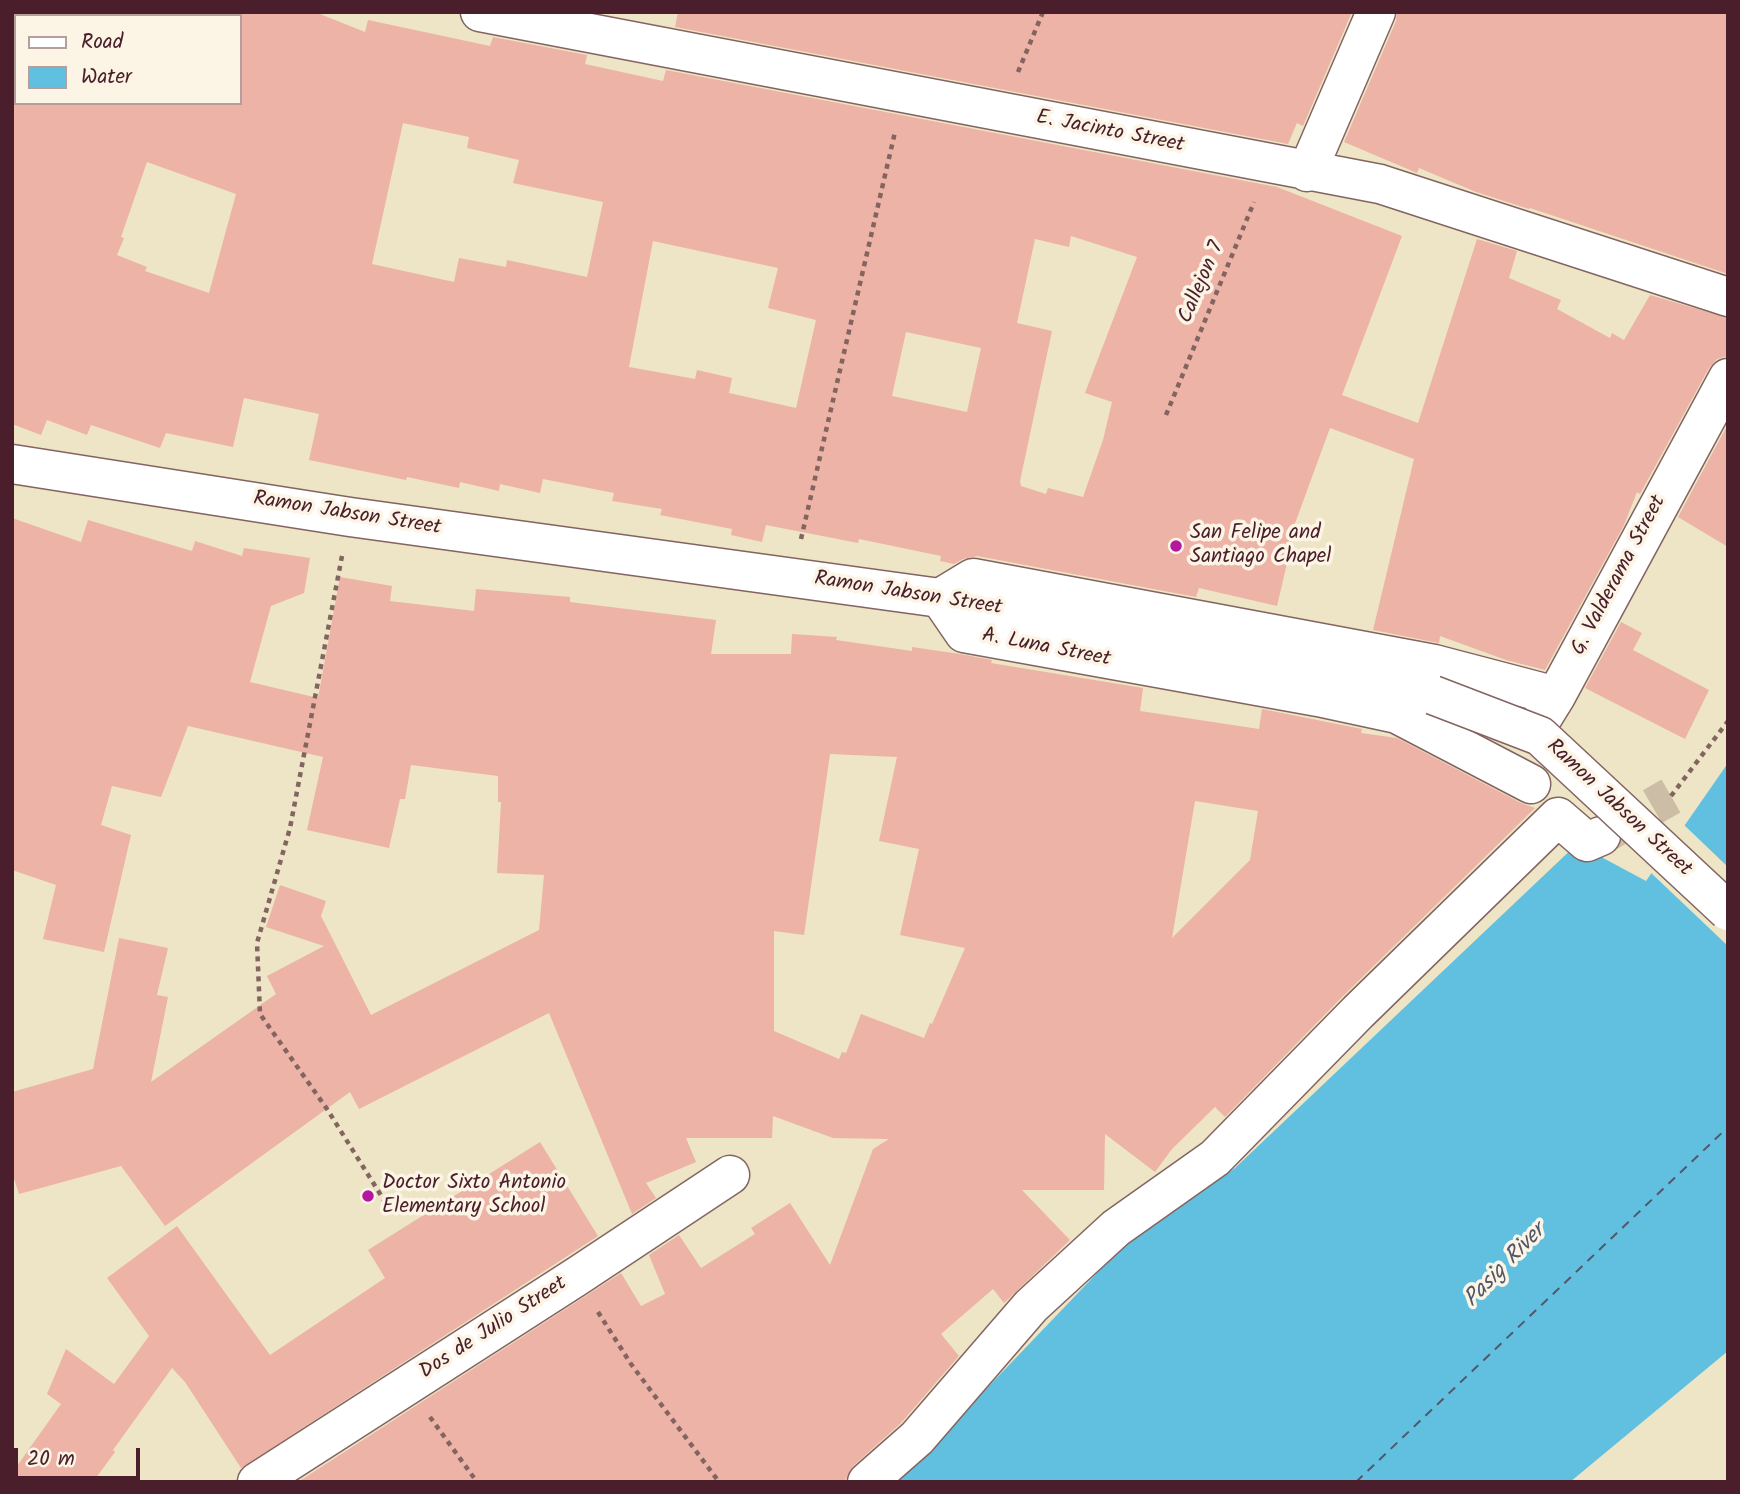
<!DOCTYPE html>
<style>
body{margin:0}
#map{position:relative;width:1740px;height:1494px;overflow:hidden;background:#ede5c5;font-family:Kalam,sans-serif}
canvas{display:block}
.frame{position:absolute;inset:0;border:14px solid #4a1f2b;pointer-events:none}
.legend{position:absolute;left:14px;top:14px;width:228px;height:91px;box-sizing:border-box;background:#fcf5e5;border:2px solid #b59f9b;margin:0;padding:9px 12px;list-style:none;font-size:21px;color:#4a1f2b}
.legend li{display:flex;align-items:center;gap:14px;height:35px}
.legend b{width:35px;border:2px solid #b59f9b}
.scale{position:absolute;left:14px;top:1448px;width:126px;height:32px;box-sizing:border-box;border:4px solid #4a1f2b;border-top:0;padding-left:9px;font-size:21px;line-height:24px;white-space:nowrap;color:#4a1f2b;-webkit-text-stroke:5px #fcf5e5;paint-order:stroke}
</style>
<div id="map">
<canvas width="1740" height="1494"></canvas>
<div class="frame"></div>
<ul class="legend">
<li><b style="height:9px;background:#fff"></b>Road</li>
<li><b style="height:19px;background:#61c0df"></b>Water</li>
</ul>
<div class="scale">20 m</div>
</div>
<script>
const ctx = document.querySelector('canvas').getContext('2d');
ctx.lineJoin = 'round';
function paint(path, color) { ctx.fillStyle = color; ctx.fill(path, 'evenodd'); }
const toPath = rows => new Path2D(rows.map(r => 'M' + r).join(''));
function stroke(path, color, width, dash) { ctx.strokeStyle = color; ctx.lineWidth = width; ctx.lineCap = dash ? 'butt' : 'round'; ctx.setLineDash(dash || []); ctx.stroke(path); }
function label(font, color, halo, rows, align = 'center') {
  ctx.font = font + ' Kalam,sans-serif'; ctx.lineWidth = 7; ctx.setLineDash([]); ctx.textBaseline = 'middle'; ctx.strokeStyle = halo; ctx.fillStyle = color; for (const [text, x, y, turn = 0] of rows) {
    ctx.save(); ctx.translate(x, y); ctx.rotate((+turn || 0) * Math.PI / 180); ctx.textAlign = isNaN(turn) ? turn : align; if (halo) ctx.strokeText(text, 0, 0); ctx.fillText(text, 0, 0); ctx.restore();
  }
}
paint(toPath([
 [1728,763,1728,1351,1570,1482,897,1482,1122,1247,1235,1168,1577,844,1646,881]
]), '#61c0df');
paint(toPath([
 [1682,823,1728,867,1728,946,1649,871]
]), '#ede5c5');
stroke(toPath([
 [1356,1482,1728,1127]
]), '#52576a', 2, [9, 7]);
paint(toPath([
 [240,12,315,12,365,32,368,20,490,46,493,37,587,55,585,64,663,81,666,70,1277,187,1402,236,1342,395,1418,423,1477,239,1517,251,1509,278,1561,300,1557,309,1610,338,1612,333,1624,340,1650,295,1728,318,1728,356,1717,359,1709,368,1640,494,1637,492,1624,525,1545,670,1506,660,1440,636,1439,643,1373,630,1414,459,1330,428,1290,537,1293,538,1277,606,1199,588,1196,597,977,556,963,559,954,564,940,561,941,556,859,539,858,543,766,525,762,542,731,535,732,529,660,515,662,509,612,501,614,493,543,479,540,493,500,484,499,491,460,482,459,488,407,477,406,480,309,460,319,414,244,398,233,447,166,433,160,448,91,425,87,435,47,420,41,435,12,424,12,103,240,103],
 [403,123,469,137,467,148,519,160,513,183,603,202,587,277,507,260,506,267,459,258,454,282,372,264],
 [147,162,236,194,209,293,145,271,147,267,117,255,124,238,121,237],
 [1071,236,1137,257,1085,393,1112,402,1103,440,1083,497,1048,488,1046,494,1021,486,1020,481,1052,331,1017,323,1035,239,1069,247],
 [653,241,778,268,768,308,816,320,796,408,729,393,732,378,697,370,695,379,629,367],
 [906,332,981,348,967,412,892,396],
 [678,12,1352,12,1303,126,1297,123,1288,144,675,27],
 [1397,12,1728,12,1728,274,1530,208,1529,209,1476,192,1419,168,1417,173,1344,142,1396,21],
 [1728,424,1728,547,1678,517],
 [12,518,81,542,88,520,192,551,195,541,242,556,244,548,310,558,304,593,271,606,250,682,318,698,340,577,392,586,390,601,474,611,476,589,570,597,570,602,716,620,711,654,791,654,792,634,837,637,836,640,912,651,912,647,960,654,992,660,991,663,1143,688,1140,711,1259,729,1262,709,1362,729,1361,733,1397,738,1521,803,1535,808,1343,996,1225,1117,1215,1107,1172,1149,1155,1172,1105,1134,1104,1190,1022,1190,1070,1240,1004,1303,993,1289,941,1334,959,1356,901,1423,853,1466,844,1482,298,1482,621,1273,641,1306,665,1294,649,1255,679,1235,701,1268,755,1234,751,1228,790,1203,830,1265,873,1149,889,1139,833,1138,773,1116,772,1138,686,1138,696,1162,646,1183,656,1198,632,1214,549,1013,359,1109,350,1092,165,1226,121,1166,19,1194,12,1172,12,1092,93,1069,119,938,168,948,157,995,168,997,151,1082,276,994,267,976,324,946,266,927,280,885,326,901,321,916,371,1015,539,930,544,875,497,873,501,802,498,802,498,776,411,765,405,799,400,799,389,848,307,830,323,757,188,726,161,797,112,786,101,825,131,835,104,952,43,939,56,885,12,870],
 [830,754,897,757,879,841,919,849,900,935,965,948,932,1024,930,1023,924,1038,861,1014,846,1053,842,1052,839,1059,774,1031,774,931,804,935],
 [1195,801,1258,811,1250,860,1172,938],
 [1621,622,1642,633,1633,650,1709,690,1685,739,1585,688],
 [540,1142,598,1236,241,1468,185,1382,172,1368,113,1450,115,1452,93,1482,12,1482,12,1473,61,1404,47,1394,66,1349,114,1384,149,1336,107,1278,177,1226,270,1355,385,1278,368,1250]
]), '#edb3a6');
stroke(toPath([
 [1603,835,1671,796]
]), '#ccbda6', 38, [38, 19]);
const minor = toPath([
 [480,12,1380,184,1728,297],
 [1307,172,1376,12],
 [1543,717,1556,696,1728,378],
 [1531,784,1397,714,1318,697,964,633,940,598,973,578,1434,664,1556,696],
 [257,1482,576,1277,730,1175],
 [867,1482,917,1438,1031,1306,1116,1228,1215,1158,1358,1012,1558,817,1587,842,1601,836]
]);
const major = toPath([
 [12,464,350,517,940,598,1362,674,1433,695]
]);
stroke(minor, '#836461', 41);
stroke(major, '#836461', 41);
stroke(toPath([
 [1018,72,1043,12],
 [1166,415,1254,202],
 [801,539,895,132],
 [342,556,290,828,257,943,260,1014,327,1109,392,1213],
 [1671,796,1728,721],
 [598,1312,631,1364,719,1482],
 [430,1417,477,1482]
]), '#836461', 4.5, [5, 5]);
stroke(minor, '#fff', 38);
stroke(major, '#fff', 38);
const majorBridge = toPath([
 [1433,695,1540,736,1728,911]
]);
stroke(majorBridge, '#836461', 41, []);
stroke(majorBridge, '#fff', 38);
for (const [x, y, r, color] of [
 [1176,546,7,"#b5179e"],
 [368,1196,7,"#b5179e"]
]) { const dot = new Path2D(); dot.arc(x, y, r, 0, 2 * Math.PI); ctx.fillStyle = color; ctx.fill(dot); stroke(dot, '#fcf5e5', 2.5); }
label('21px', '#4a1f2b', '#fcf5e5', [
 ["E. Jacinto Street",1110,133,11],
 ["Callejon 7",1203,283,-67],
 ["Ramon Jabson Street",347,515,9],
 ["G. Valderama Street",1620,576,-62],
 ["Ramon Jabson Street",908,595,9],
 ["A. Luna Street",1046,649,11],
 ["Ramon Jabson Street",1618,809,43],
 ["Dos de Julio Street",494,1329,-33]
]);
label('21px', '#4a1f2b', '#fcf5e5', [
 ["San Felipe and",1190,534],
 ["Santiago Chapel",1190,558],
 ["Doctor Sixto Antonio",382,1184],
 ["Elementary School",382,1208]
], 'left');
label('italic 23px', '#52576a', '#fcf5e5', [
 ["Pasig River",1506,1267,-46]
]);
</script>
